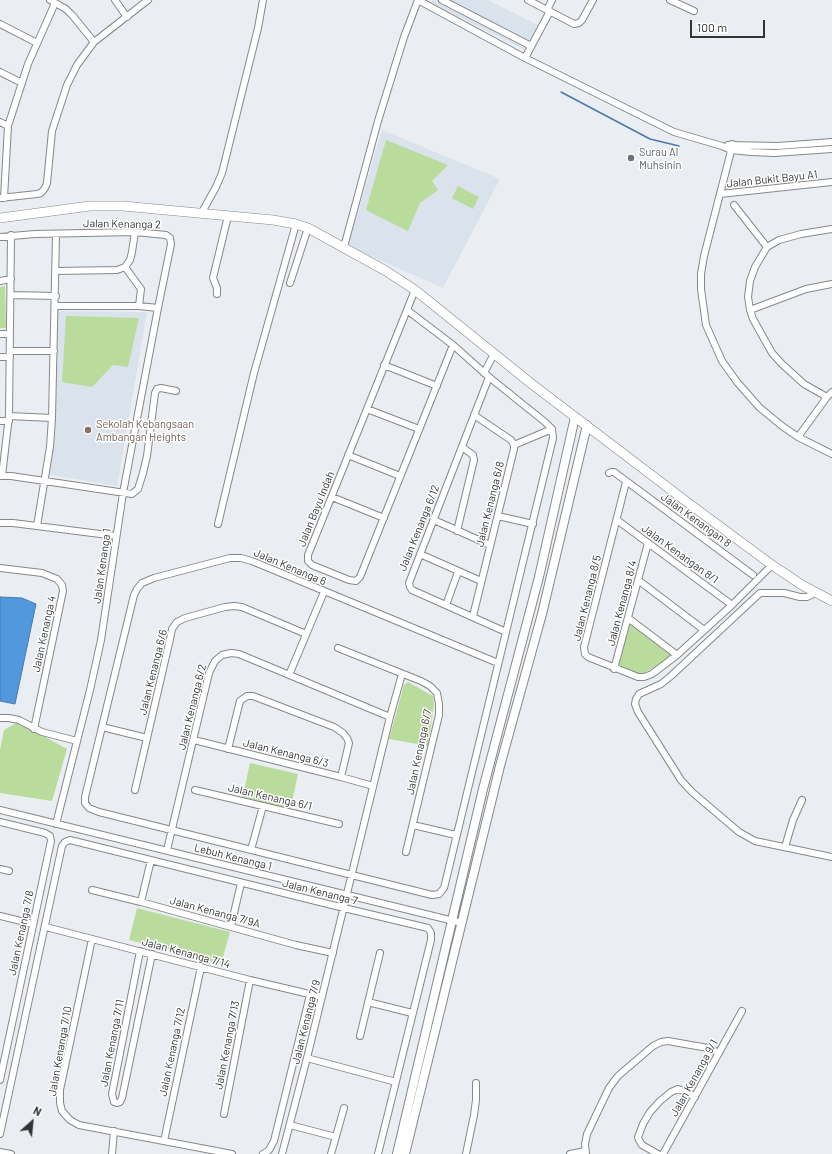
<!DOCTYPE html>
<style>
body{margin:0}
#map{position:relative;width:832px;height:1154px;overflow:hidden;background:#eaeef2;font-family:Barlow,sans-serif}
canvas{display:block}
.north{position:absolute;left:12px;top:1102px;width:40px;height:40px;-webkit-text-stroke:3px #fff;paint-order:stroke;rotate:27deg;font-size:11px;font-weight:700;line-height:16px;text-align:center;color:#323335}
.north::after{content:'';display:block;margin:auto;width:14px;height:18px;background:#323335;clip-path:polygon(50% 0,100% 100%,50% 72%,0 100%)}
.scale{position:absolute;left:690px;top:20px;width:75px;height:18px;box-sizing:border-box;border:2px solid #323335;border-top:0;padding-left:5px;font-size:12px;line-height:14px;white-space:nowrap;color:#323335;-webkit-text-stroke:3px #fff;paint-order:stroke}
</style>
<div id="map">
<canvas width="832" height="1154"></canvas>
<div class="north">N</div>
<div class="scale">100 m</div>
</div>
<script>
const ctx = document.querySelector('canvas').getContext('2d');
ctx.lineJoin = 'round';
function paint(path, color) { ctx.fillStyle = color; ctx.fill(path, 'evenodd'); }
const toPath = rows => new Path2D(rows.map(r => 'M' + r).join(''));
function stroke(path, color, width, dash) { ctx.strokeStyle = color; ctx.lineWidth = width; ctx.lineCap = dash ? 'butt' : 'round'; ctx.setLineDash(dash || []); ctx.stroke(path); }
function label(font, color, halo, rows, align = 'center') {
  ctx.font = font + ' Barlow,sans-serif'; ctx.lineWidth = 3; ctx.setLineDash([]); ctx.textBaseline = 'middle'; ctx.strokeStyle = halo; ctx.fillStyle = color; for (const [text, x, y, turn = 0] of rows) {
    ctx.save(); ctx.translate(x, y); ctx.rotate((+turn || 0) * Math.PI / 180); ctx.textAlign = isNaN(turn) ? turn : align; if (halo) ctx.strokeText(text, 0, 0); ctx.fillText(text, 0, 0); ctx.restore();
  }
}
paint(toPath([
 [432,0,488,0,544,28,531,53,432,3],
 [382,130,500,179,443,288,348,246],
 [57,311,147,312,117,486,46,474]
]), '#dae2ec');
paint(toPath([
 [386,140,448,165,432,181,438,190,420,203,408,231,366,210],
 [458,186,479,197,473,209,452,198],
 [5,286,6,328,0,328,0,287],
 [66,316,139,318,128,367,113,365,92,387,62,382],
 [630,624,672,655,663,663,639,675,617,667],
 [408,682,433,696,434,705,428,746,389,739,404,685],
 [18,722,67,749,52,801,0,793,0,750,4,730],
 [250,763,298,774,290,811,242,800],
 [137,908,230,932,221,964,129,940]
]), '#b9dc9d');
const water = toPath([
 [0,597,22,598,36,604,15,704,0,701,0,597]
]);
paint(water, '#5298dc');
stroke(water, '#487aaa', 1);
stroke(toPath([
 [561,92,650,139,679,146]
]), '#487aaa', 1.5);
const minor = toPath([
 [50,0,66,9,73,16,94,42],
 [115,0,127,17],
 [418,0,525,58,674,132,722,146,731,150,751,152,774,153,832,149],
 [442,0,531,46],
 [528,0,574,24,579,23,582,20,593,0],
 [670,0,694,11],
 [547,10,552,0],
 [0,24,37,43],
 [525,58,550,11],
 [0,72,22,83],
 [0,122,8,126],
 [732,144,730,155,704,256,701,274,701,289,706,325,722,361,737,382,759,407,782,426,798,437,832,454],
 [728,145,778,146,832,142],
 [720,194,832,182],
 [0,198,37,194,41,193,45,188,47,183,52,131,67,85,77,65,94,42,148,0],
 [4,198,8,126,28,64,55,3],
 [734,205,767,247],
 [201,214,216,187,222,173,258,28,263,0],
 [0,237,35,234,135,232,166,235,170,238,171,244,158,308,123,493,101,640,90,690,56,824],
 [344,247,378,121,404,37,418,0],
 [125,267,141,289,139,306],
 [56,271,117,270,125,267,130,260,132,252,135,232],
 [0,281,11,279],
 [290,283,308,228],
 [415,290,308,555,308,561,312,565,349,580,356,581,360,577,453,345],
 [217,294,217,288,213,278,228,216],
 [11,295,56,296],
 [55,306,139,306,158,308],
 [407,310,453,345,489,377,545,422,552,429,553,438,444,888,439,894,432,895,99,812,89,808,85,803,85,797,134,595,137,589,142,583,154,578,230,558,241,558,252,561,498,663],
 [750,310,806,289,832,284],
 [0,334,10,334],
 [10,351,54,351],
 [0,357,10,357],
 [384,365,437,386],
 [484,373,494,354],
 [489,377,409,583,410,587,412,590,506,632],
 [827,397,804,384,782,364,772,353,753,319,750,310,748,297,750,281,755,267,767,247,779,240,801,234,832,229],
 [367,409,419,429],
 [9,416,52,418],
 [0,421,9,421],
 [798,437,827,397,832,392],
 [514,445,552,429],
 [348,455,400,476],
 [609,473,611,472,614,472,753,575],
 [0,476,11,476,132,494,138,489,143,473,147,456,155,393,157,389,161,388,176,391],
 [2,476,9,416,11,235],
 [626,482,584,647,585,654,588,657,638,677,644,677,652,674,677,655,732,605,772,565],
 [332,497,384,518],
 [498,516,533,524],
 [434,520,490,545],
 [617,520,732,605],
 [0,523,13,523,116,536],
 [218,524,254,373,296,224],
 [37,526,50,447,52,418,56,234],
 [457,531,474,460,473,455,462,447],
 [420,554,481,581],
 [0,568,42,573,57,579,62,585,63,591,34,729],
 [638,580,704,630],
 [815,593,807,597,800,597,784,593,760,593,671,676,661,684,639,694,636,699,635,704,638,712,681,780,692,792,739,832,755,841,832,857],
 [446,605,458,572],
 [473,616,514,449,514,445,511,440,474,415],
 [628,618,677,655],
 [338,648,421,681,430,686,437,693,439,704,439,715,406,852],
 [614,669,648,543],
 [289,675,324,592],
 [0,718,9,718,19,720,42,732,77,741],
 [102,727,147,738],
 [194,740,341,777,373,786],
 [228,749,240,701,247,696,253,696,334,727,343,733,347,738,349,743,341,777],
 [135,790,170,639,172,629,177,622,185,618,225,607,234,606,242,607,306,634],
 [195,790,339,824],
 [0,810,462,923],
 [0,822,45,833,50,836,51,841,0,1080],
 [413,825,456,835],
 [785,847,793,820,802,800],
 [167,850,209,673,215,661,222,655,231,653,239,654,390,717],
 [251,850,263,806],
 [0,869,9,871],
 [92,890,141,902,296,945,333,953],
 [141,902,151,860],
 [0,916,33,924],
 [231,926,241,883],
 [46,927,250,980,322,997],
 [92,939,60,1090,60,1103,62,1111,70,1120,79,1125,232,1154],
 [140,951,112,1094,114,1102,117,1103,120,1102,122,1098,152,954],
 [368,1002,412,1013],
 [360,1036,380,953],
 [307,1058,396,1082],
 [224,1114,250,980],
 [290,1125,336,1137],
 [0,1134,62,846,65,842,70,840,344,908,428,928,431,933,431,940,378,1154],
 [164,1141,201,967],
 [0,1152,11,1154],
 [112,1154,114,1131],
 [263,1154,269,1150,274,1141,310,995],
 [282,1154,307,1058,390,717,402,674],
 [331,1154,344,1108],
 [466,1154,474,1115,476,1100,476,1083],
 [570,1154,585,1151],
 [586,1154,585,1144,587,1134,609,1088,618,1076,653,1046,661,1042,668,1041,708,1048,719,1053],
 [658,1154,642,1145,639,1140,638,1137,643,1124,650,1112,660,1101,671,1092,678,1089,684,1091,695,1097],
 [663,1154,742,1011]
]);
const tertiary = toPath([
 [397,1154,483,789,539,577,575,417],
 [405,1154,500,766,542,614,587,425]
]);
const secondary = toPath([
 [0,218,90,206,123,206,273,220,296,224,308,228,386,271,415,290,533,385,687,502,772,565,802,585,832,601]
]);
stroke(minor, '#85888b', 8);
stroke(tertiary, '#85888b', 10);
stroke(secondary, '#85888b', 10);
stroke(minor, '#fff', 6);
stroke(tertiary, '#fff', 8);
stroke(secondary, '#fff', 9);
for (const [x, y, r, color] of [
 [631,158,4,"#6b7280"],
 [88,430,4,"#8d6e63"]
]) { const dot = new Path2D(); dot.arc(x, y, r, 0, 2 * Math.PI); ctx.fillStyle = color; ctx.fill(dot); stroke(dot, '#fff', 1.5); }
label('11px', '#5b616d', '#fff', [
 ["Surau Al",639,152],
 ["Muhsinin",639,165]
], 'left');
label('11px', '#323335', '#fff', [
 ["Jalan Bukit Bayu A1",772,179,-6],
 ["Jalan Kenanga 2",122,224,1],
 ["Jalan Kenanga 6/8",490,504,-76],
 ["Jalan Bayu Indah",316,509,-68],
 ["Jalan Kenangan 8",696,520,36],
 ["Jalan Kenanga 6/12",419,528,-68],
 ["Jalan Kenangan 8/1",680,554,36],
 ["Jalan Kenanga 1",102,566,-82],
 ["Jalan Kenanga 6",290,567,23],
 ["Jalan Kenanga 8/5",587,598,-76],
 ["Jalan Kenanga 8/4",622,603,-75],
 ["Jalan Kenanga 4",44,634,-78],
 ["Jalan Kenanga 6/6",153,672,-76],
 ["Jalan Kenanga 6/2",192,707,-76],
 ["Jalan Kenanga 6/7",419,752,-78],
 ["Jalan Kenanga 6/3",286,753,14],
 ["Jalan Kenanga 6/1",270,797,13],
 ["Lebuh Kenanga 1",233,857,14],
 ["Jalan Kenanga 7",320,892,14],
 ["Jalan Kenanga 7/9A",215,912,15],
 ["Jalan Kenanga 7/8",21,933,-78],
 ["Jalan Kenanga 7/14",186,953,15],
 ["Jalan Kenanga 7/9",306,1022,-76],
 ["Jalan Kenanga 7/11",112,1043,-79],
 ["Jalan Kenanga 7/13",227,1045,-79],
 ["Jalan Kenanga 7/10",60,1051,-80],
 ["Jalan Kenanga 7/12",172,1052,-78],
 ["Jalan Kenanga 9/1",694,1078,-61]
]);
label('11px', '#785e54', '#fff', [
 ["Sekolah Kebangsaan",96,424],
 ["Ambangan Heights",96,437]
], 'left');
</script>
